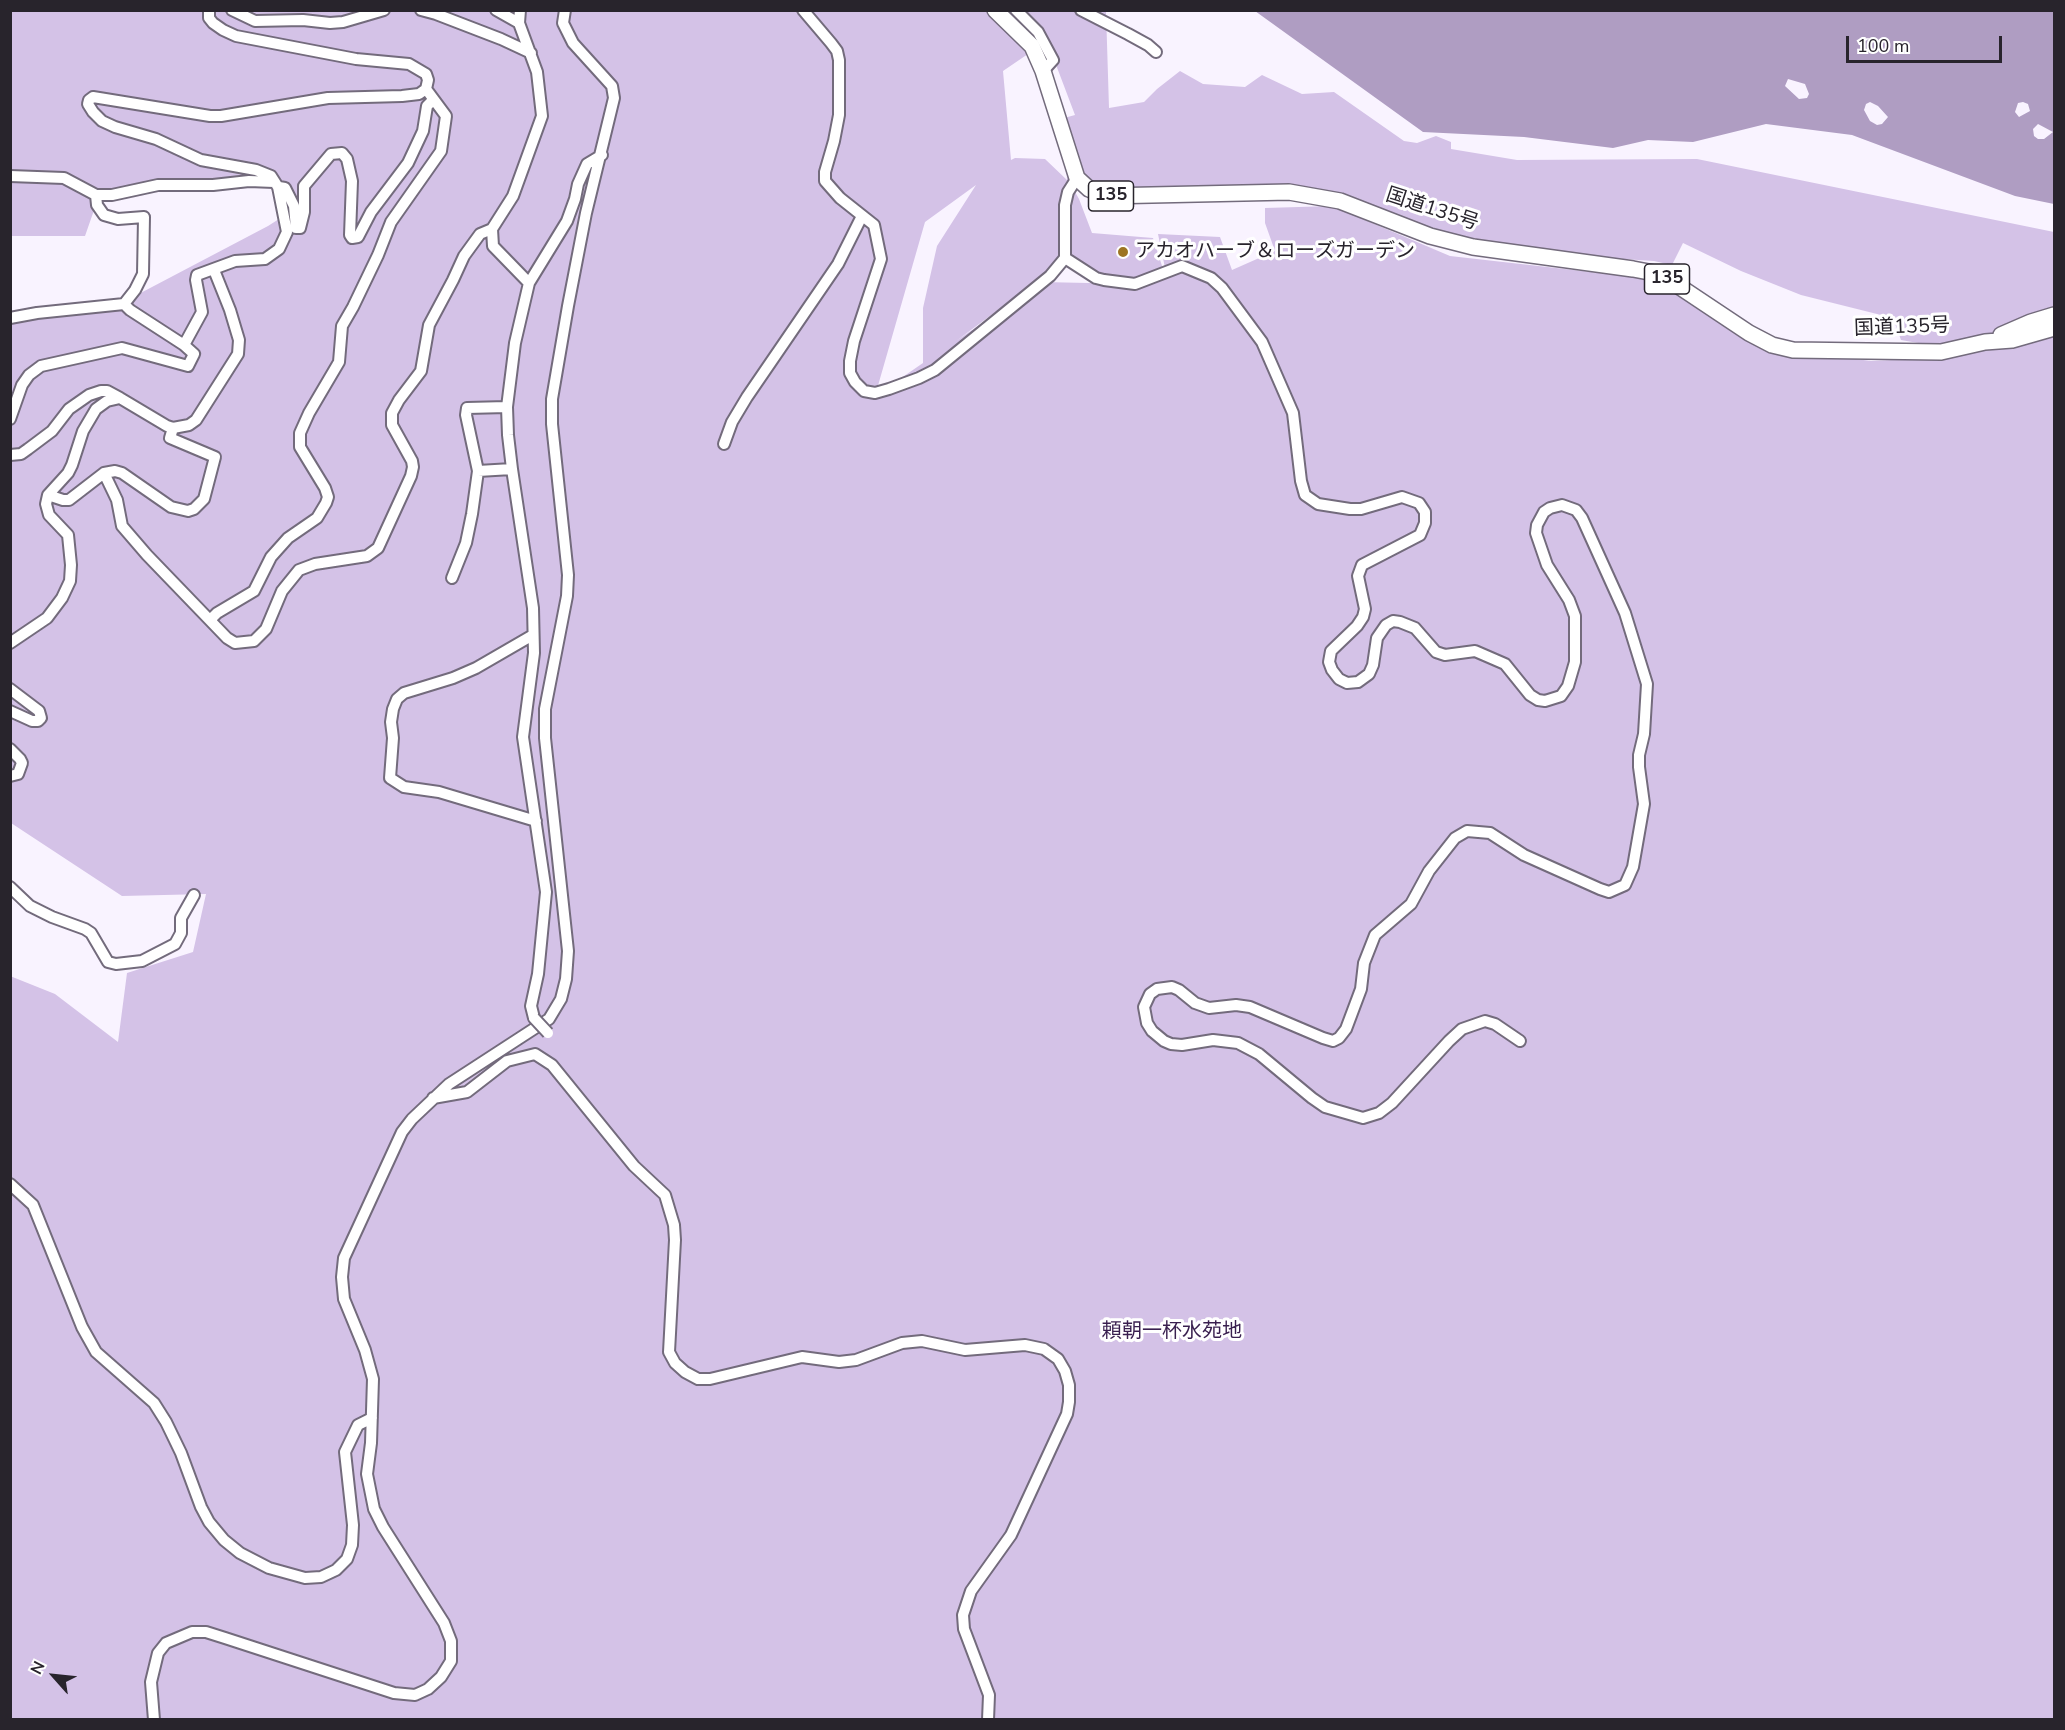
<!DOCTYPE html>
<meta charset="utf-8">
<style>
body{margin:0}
#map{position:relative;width:2065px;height:1730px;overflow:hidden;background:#f9f3ff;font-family:"Nunito Sans",sans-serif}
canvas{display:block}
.frame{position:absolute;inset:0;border:12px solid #28242c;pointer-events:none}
.north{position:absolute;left:24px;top:1646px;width:60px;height:60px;-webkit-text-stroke:4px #fff;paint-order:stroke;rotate:297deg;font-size:16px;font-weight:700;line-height:24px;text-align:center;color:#28242c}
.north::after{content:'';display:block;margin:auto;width:21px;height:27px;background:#28242c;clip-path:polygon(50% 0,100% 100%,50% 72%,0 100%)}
.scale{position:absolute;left:1846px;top:36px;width:156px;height:27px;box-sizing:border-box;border:3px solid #28242c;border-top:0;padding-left:8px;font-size:18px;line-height:21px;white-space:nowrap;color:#28242c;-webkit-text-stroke:4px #fff;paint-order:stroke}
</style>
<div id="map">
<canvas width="2065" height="1730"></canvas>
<div class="frame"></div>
<div class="north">N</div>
<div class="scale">100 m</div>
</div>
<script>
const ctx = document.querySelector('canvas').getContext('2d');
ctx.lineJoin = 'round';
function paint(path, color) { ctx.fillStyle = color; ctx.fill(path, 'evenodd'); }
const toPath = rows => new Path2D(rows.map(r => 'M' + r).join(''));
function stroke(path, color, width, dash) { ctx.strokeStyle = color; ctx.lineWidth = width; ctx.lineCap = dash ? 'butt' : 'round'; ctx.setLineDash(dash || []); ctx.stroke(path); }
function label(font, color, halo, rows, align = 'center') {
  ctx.font = font + ' "Nunito Sans","Noto Sans JP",sans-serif'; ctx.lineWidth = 6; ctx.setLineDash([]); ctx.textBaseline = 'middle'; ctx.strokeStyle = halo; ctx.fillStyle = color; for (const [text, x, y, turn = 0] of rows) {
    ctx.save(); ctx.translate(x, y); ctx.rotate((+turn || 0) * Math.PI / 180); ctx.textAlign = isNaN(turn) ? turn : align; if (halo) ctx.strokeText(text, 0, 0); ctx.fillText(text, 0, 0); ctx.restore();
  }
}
paint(toPath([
 [11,11,1106,11,1109,108,1144,102,1157,89,1180,71,1203,84,1245,87,1262,75,1302,94,1334,92,1404,141,1417,143,1436,136,1451,142,1451,149,1517,160,1697,159,2054,232,2054,1719,11,1719,10,976,55,994,118,1042,127,973,193,952,206,894,122,896,11,823,11,318,114,307,268,226,279,219,281,208,268,182,100,193,85,236,11,236],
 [1047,41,1075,115,1064,118,1067,180,1045,159,1015,158,1011,160,1003,71],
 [1069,181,1137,188,1289,192,1498,251,1654,261,1672,265,1683,243,1741,271,1801,295,1893,318,1901,340,1958,350,1952,357,1871,361,1770,348,1671,281,1450,256,1332,206,1265,208,1265,223,1275,251,1232,270,1220,237,1158,234,1165,268,1163,269,1153,238,1092,233,1079,199],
 [976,185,937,246,923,308,923,363,875,396,925,222],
 [1059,265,1134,284,1042,282,956,341]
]), '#d4c2e7');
paint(toPath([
 [1255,11,2054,11,2054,155,2053,157,2054,167,2054,204,2015,196,1852,135,1766,124,1693,142,1648,140,1613,148,1524,137,1423,132],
 [1788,79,1805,84,1809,94,1807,98,1799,99,1785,86],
 [1870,102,1878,106,1888,117,1882,124,1877,125,1870,121,1864,110,1866,104],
 [2023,102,2028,104,2030,111,2019,117,2015,112,2018,103],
 [2038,124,2053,132,2044,139,2038,139,2034,136,2033,129]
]), '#af9dc2');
const minor = toPath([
 [209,10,209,18,213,23,223,30,236,36,356,59,409,64,426,74,428,80,426,89,446,116,441,151,391,222,378,255,353,307,342,326,339,362,309,413,300,433,300,447,325,488,328,497,326,503,317,518,288,538,271,557,254,591,217,613,210,620],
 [232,10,255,21,303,20,330,23,343,22,384,10],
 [421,10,436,14,501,39,531,53],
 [496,10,519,23,520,10],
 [803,10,831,43,837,51,839,60,839,115,834,141,825,172,825,181,840,198,874,225,881,259,854,341,850,361,850,373,855,382,864,391,875,393,889,389,919,378,935,370,1050,276,1065,258,1065,205,1068,192,1077,178],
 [1016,10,1038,32,1053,60,1043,71],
 [1081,10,1128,34,1148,45,1156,52],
 [519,23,537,72,542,116,513,196,492,229,493,246,529,283],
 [10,176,64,178,96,195],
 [279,187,285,188,294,206,296,228,300,228,304,212,304,186,331,154,342,153,347,159,352,181,350,235,352,238,358,237,371,212,408,163,423,131,427,106,433,100],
 [1065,258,1096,278,1104,280,1135,284,1182,266,1211,278,1222,288,1262,342,1293,413,1301,481,1305,495,1318,504,1350,509,1361,509,1402,497,1419,503,1425,512,1425,523,1420,535,1362,565,1358,576,1365,609,1363,617,1357,626,1331,651,1329,662,1332,670,1339,679,1347,683,1358,682,1369,674,1373,665,1377,638,1386,625,1393,621,1400,622,1415,628,1436,652,1445,655,1475,651,1505,664,1530,695,1538,700,1545,701,1561,696,1568,686,1575,662,1575,616,1569,600,1547,565,1536,533,1537,525,1544,512,1550,508,1562,505,1576,510,1582,518,1625,613,1647,684,1644,734,1639,755,1639,767,1644,804,1633,867,1625,885,1609,892,1600,889,1524,855,1490,833,1467,831,1455,838,1429,871,1411,904,1375,935,1364,963,1361,989,1346,1029,1339,1038,1333,1041,1323,1038,1250,1007,1236,1005,1209,1008,1195,1003,1179,990,1172,987,1157,989,1150,994,1144,1007,1147,1023,1152,1031,1164,1041,1171,1044,1182,1045,1213,1040,1238,1043,1259,1054,1312,1098,1325,1107,1363,1118,1379,1113,1392,1103,1449,1041,1462,1029,1485,1021,1495,1024,1520,1041],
 [124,304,130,310,184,345,202,312,196,280,197,275,235,261,265,259,279,249,287,232,278,187,271,176,256,170,201,160,156,139,115,127,102,121,93,112,88,104,89,100,93,97,210,116,221,116,328,98,402,96,419,94,426,89],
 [10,318,37,313,124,304,135,290,143,274,144,217,118,219,104,215,97,205,96,195,112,195,158,185,213,185,249,181,274,182],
 [10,419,22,385,29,375,41,366,122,348,188,366,194,354,184,345],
 [724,444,732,422,747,397,838,264,862,216],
 [10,455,21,454,28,449,52,431,69,409,89,395,101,391,107,391,120,398],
 [478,471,512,469],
 [104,473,117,500,122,526,147,555,227,638,235,643,254,641,266,629,282,591,299,570,315,564,367,556,378,548,411,476,413,467,412,461,392,425,392,413,399,400,421,371,429,325,453,280,464,256,480,234,492,229],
 [48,495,63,500,69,500,104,473,115,471,122,473,171,507,188,511,194,509,204,499,215,457,170,438,173,428],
 [452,578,466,543,472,514,478,471,466,415,467,408,507,407],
 [533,635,476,668,453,678,404,693,397,699,393,709,391,722,393,738,390,778,404,787,439,792,536,821],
 [10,643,47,618,62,598,70,581,71,565,68,535,49,515,46,504,48,495,68,473,72,465,83,431,96,409,107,401,120,398,167,426,173,428,189,425,196,420,238,354,239,340,230,310,214,270],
 [10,689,39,711,41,718,38,721,32,721,10,711],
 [10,749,20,759,22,763,18,774,10,776],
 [10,887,30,906,52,917,85,929,91,933,108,962,116,964,142,961,175,944,181,933,181,918,194,895],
 [534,1018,531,1006,538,974,546,892,523,737,534,653,533,608,512,469,508,435,507,407,515,343,529,283,567,221,575,199,578,184,587,164,602,155],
 [433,1098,467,1092,507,1061,535,1054,552,1065,634,1166,665,1195,674,1225,675,1240,669,1352,675,1363,685,1372,698,1379,710,1379,802,1357,839,1362,856,1360,902,1343,922,1341,965,1350,1025,1345,1044,1349,1058,1359,1065,1371,1069,1385,1069,1402,1067,1414,1011,1535,971,1591,963,1615,964,1629,989,1695,988,1720],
 [10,1184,33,1205,82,1327,96,1352,154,1403,166,1422,181,1453,201,1507,209,1522,224,1540,240,1553,269,1568,305,1578,321,1577,336,1570,347,1559,352,1545,353,1525,345,1452,358,1425,372,1418],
 [154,1720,151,1682,158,1653,166,1643,192,1632,206,1632,225,1638,394,1693,415,1695,428,1689,441,1677,451,1661,451,1641,444,1623,383,1527,374,1509,367,1474,371,1443,373,1379,365,1350,344,1299,342,1277,344,1258,402,1132,412,1119,449,1084,549,1019,561,999,566,979,568,951,545,738,545,709,567,596,568,575,552,424,552,399,568,306,586,213,614,98,612,86,573,43,563,23,565,10]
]);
const highway = toPath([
 [995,10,1032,46,1043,71,1077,178,1089,189,1106,196,1289,192,1340,201,1430,236,1473,247,1633,269,1654,273,1671,281,1749,333,1772,345,1793,350,1941,352,1985,342,2012,340,2054,328],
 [2001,335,2031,322,2054,315]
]);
stroke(minor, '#736b7c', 14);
stroke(highway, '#736b7c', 18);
stroke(minor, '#fff', 10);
stroke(highway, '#fff', 15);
const minorBridge = toPath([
 [534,1018,548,1033]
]);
stroke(minorBridge, '#736b7c', 14, []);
stroke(minorBridge, '#fff', 10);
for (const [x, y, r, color] of [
 [1123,252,6,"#9d7522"]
]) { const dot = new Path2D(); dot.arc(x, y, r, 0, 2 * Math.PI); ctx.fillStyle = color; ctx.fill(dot); stroke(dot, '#fff', 2); }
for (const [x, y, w] of [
 [1111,196,45],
 [1667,279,45]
]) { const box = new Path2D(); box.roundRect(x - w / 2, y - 15, w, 30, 4.5); ctx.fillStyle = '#fff'; ctx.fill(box); stroke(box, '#28242c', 1.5); }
label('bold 18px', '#28242c', null, [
 ["135",1111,196],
 ["135",1667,279]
]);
label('20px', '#28242c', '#fff', [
 ["国道135号",1432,210,18],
 ["国道135号",1902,328,-2]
]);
label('20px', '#28242c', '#fff', [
 ["アカオハーブ＆ローズガーデン",1135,252]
], 'left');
label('20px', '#391f4f', '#fff', [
 ["頼朝一杯水苑地",1172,1332]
]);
</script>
